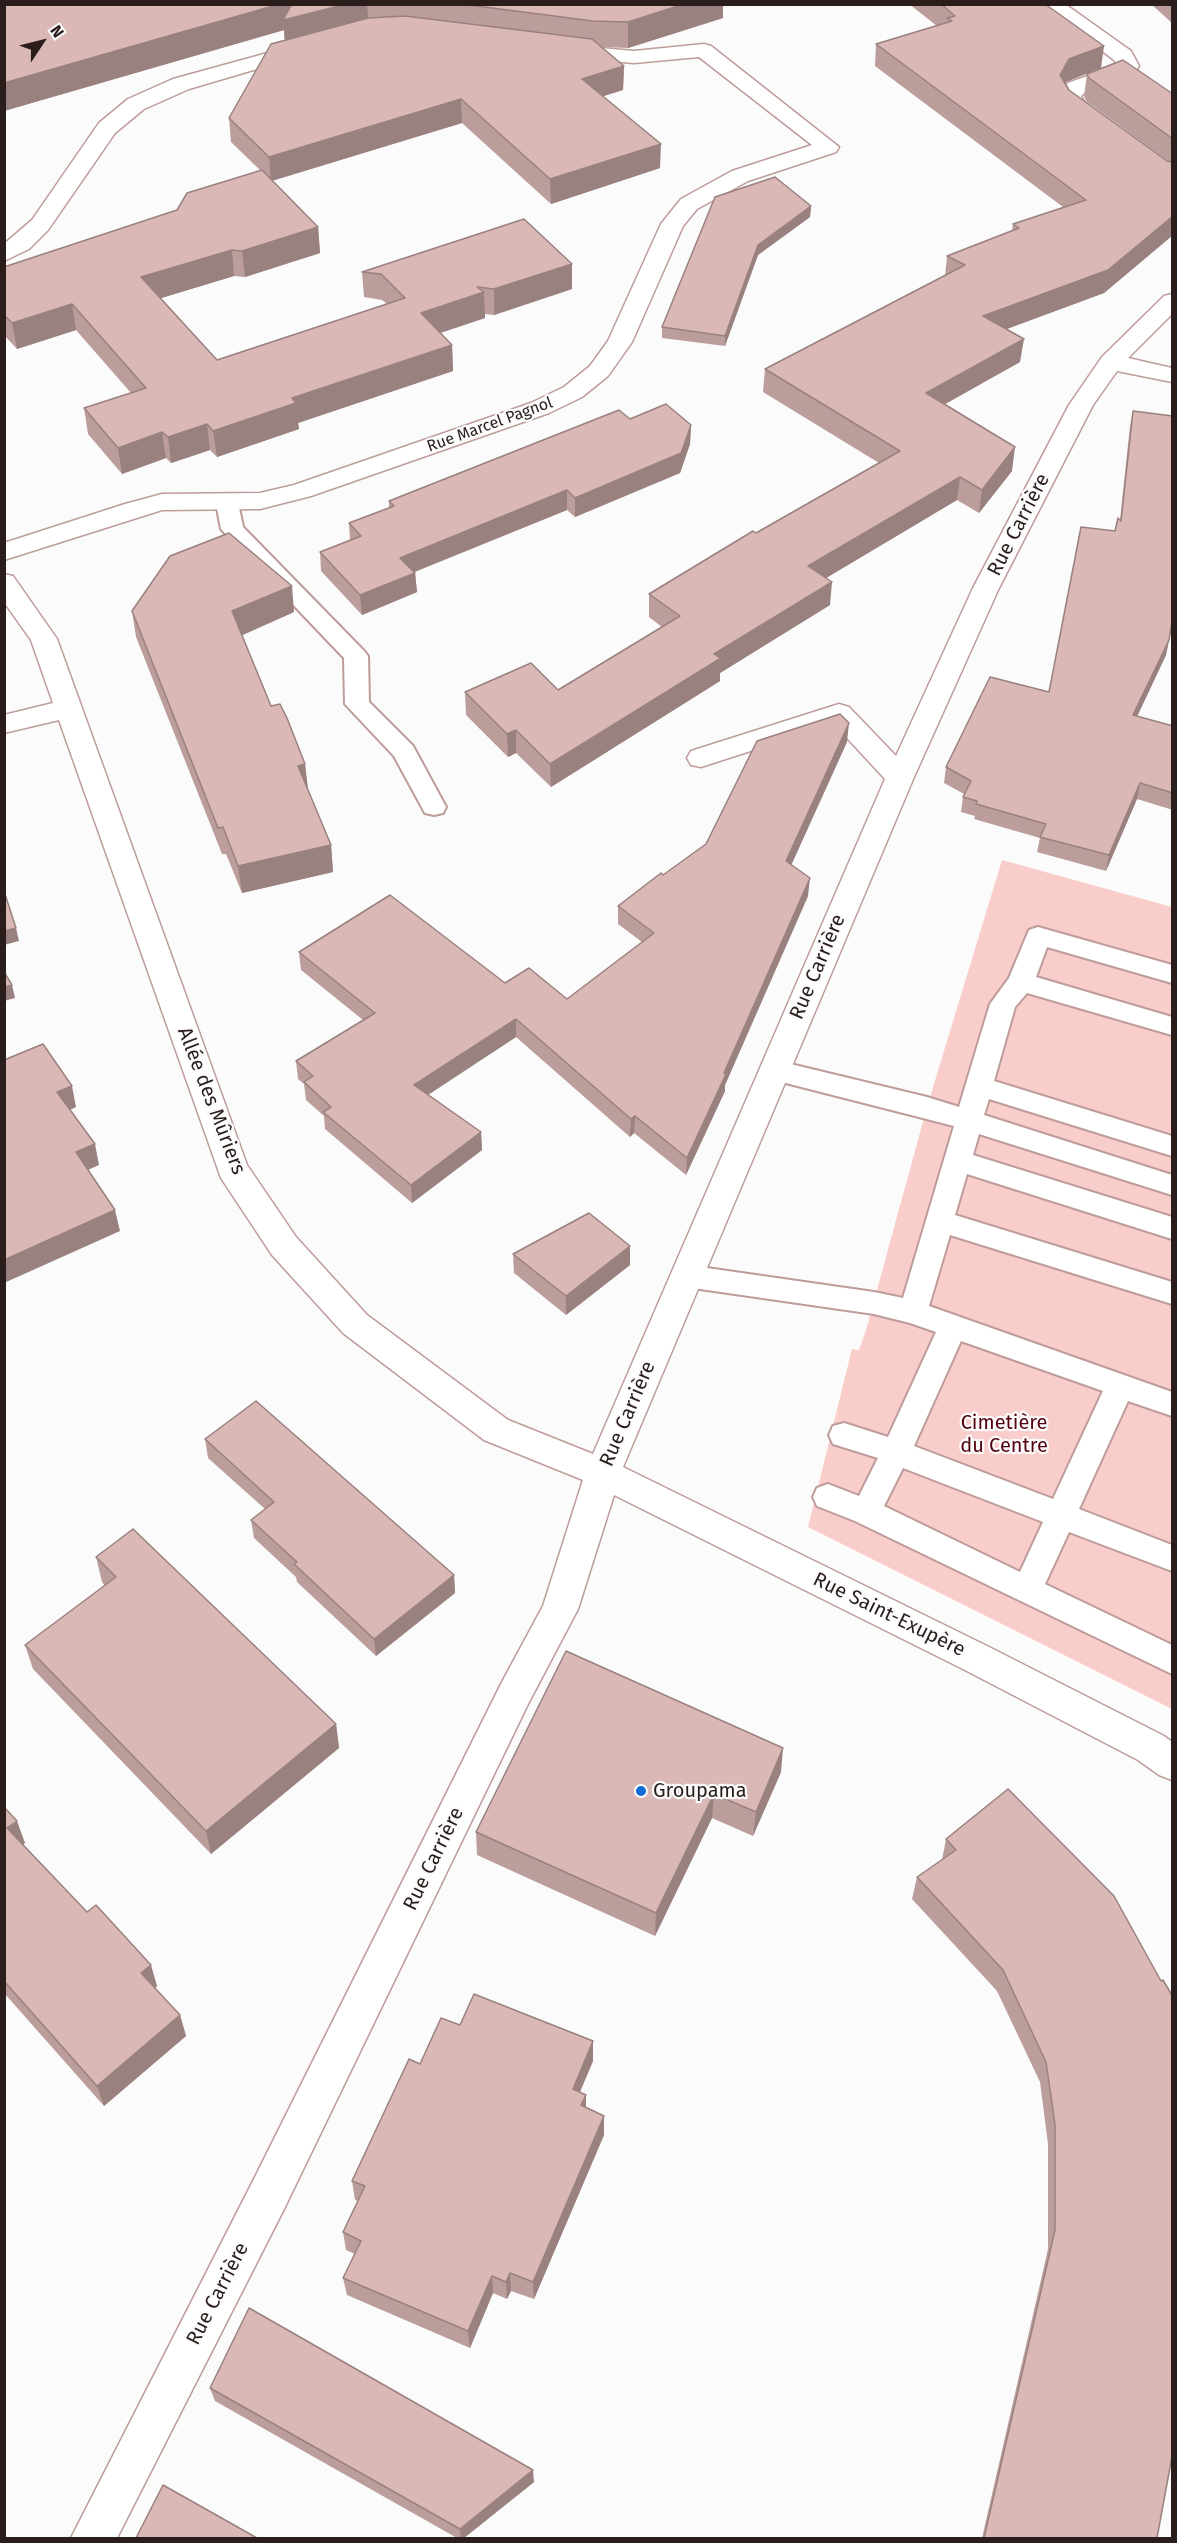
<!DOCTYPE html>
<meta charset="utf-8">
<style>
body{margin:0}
#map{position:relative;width:1177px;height:2543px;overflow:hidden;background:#fbfbfb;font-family:"Fira Sans",sans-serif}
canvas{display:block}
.frame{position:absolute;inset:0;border:6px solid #2a1d1c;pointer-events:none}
.north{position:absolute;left:12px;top:12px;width:60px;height:60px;-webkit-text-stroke:4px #fbfbfb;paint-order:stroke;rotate:55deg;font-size:16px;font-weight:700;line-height:24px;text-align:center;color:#2a1d1c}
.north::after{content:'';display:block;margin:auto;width:21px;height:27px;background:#2a1d1c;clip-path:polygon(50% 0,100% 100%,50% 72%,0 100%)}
</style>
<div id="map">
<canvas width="1177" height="2543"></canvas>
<div class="frame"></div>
<div class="north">N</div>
</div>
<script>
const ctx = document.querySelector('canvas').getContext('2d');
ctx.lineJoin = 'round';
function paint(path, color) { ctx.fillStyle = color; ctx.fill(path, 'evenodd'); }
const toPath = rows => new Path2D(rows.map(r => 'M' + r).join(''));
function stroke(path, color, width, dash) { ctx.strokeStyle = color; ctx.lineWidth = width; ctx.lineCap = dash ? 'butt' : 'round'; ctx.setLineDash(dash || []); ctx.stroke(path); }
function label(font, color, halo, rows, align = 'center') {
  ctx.font = font + ' "Fira Sans",sans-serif'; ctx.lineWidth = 4.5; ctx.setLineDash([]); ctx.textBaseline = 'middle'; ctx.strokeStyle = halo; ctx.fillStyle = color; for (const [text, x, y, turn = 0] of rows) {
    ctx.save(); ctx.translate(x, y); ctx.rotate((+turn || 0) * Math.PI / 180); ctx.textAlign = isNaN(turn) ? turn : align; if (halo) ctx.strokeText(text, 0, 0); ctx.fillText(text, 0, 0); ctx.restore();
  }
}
paint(toPath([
 [1002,860,1172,907,1172,1709,808,1527,852,1349,859,1350,866,1330,927,1107]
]), '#f9cdca');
const service = toPath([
 [227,496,235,498,238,503,243,527,364,651,368,656,369,702,413,746,446,807,443,813,434,815,425,813,394,756,345,704,344,658,221,529,216,503,219,498,227,496],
 [1038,927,1172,965,1172,983,1047,947,1036,977,1172,1017,1172,1035,1027,993,1015,1007,994,1081,1172,1136,1172,1156,989,1099,984,1115,1172,1175,1172,1195,979,1134,973,1155,1172,1217,1172,1239,967,1174,955,1215,1172,1282,1172,1304,950,1235,929,1306,1172,1392,1172,1416,1128,1401,1079,1509,1172,1545,1172,1571,1069,1532,1045,1584,1172,1645,1172,1674,855,1521,817,1506,813,1497,817,1488,828,1484,859,1496,878,1458,833,1444,829,1435,833,1426,844,1423,888,1437,936,1332,910,1323,874,1314,686,1287,676,1284,672,1276,676,1268,686,1265,874,1292,903,1298,954,1126,774,1080,765,1077,761,1070,765,1063,774,1060,927,1097,959,1107,990,1004,1009,978,1029,930,1038,927],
 [961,1341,1103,1391,1053,1499,914,1446,961,1341],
 [903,1468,1043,1522,1020,1572,884,1506,903,1468]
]);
const minor = toPath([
 [1041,4,1065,4,1131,51,1139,66,1136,71,1130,76,1084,93,1081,96,1084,102,1172,167,1172,184,1164,182,1067,111,1059,96,1068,83,1117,65,1114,60,1041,4],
 [304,43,311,45,315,49,311,53,189,89,144,109,115,133,48,230,29,249,4,261,4,244,32,220,99,123,128,99,173,79,304,43],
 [704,44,711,46,839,147,836,152,748,181,697,209,683,226,632,342,608,376,582,397,549,413,311,496,260,509,162,510,4,560,4,543,125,504,162,494,260,493,294,485,531,403,564,387,590,366,608,341,661,224,681,199,732,171,812,145,699,57,634,63,566,57,559,55,555,51,559,47,566,45,634,51,704,44],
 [1172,294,1172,314,1128,358,1172,368,1172,382,1117,371,1093,405,999,588,914,777,623,1467,989,1647,1164,1736,1172,1742,1172,1780,1159,1775,1138,1760,963,1669,614,1495,578,1609,528,1704,284,2209,117,2538,71,2538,254,2179,502,1682,543,1606,583,1480,484,1440,343,1333,272,1255,221,1178,59,720,4,733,4,715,53,703,31,640,4,602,4,574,13,576,57,639,247,1165,296,1237,367,1315,508,1420,593,1454,885,779,834,724,701,767,691,765,687,758,691,751,839,704,849,707,896,756,973,588,1069,405,1102,357,1164,296,1172,294]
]);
stroke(service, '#bd9c9a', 4);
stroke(minor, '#bd9c9a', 3);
paint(service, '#fff');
paint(minor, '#fff');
paint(toPath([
 [4,4,723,4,723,18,628,48,601,47,624,66,623,90,603,96,660,168,551,204,462,123,272,181,318,227,320,253,245,277,234,276,161,298,217,360,387,304,382,300,364,297,362,272,572,289,494,315,485,314,485,318,440,333,452,345,453,371,298,423,299,429,217,457,210,450,171,463,166,458,122,474,88,434,84,408,131,393,76,330,17,349,4,335,4,267,177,210,261,171,231,142,229,118,285,40,284,30,4,111],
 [909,4,1045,4,1066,82,1065,84,1069,90,1167,161,1168,161,1086,101,1084,96,1087,74,1173,94,1173,235,1104,293,1006,329,1020,362,944,405,1012,471,979,513,957,500,826,578,830,605,720,673,720,681,551,787,516,753,508,757,466,715,465,692,558,690,662,627,649,617,649,594,879,463,763,392,765,369,945,276,947,256,1012,231,1013,224,1063,207,875,66,876,44,937,26],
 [1151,4,1173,4,1173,24],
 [811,206,810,217,758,255,725,346,662,338,662,327],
 [1133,411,1173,416,1173,620,1166,655,1137,717,1173,726,1173,810,1137,799,1106,871,1037,852,1040,838,974,819,975,816,961,812,963,797,964,794,944,783,946,767,1049,692,1120,520,1130,426],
 [630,419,691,425,690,444,680,473,575,517,567,510,415,572,417,592,362,615,321,571,320,552,350,540,349,523,389,508,389,501],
 [132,611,294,612,242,635,271,706,305,764,308,789,331,845,333,872,242,893,226,854,222,854,136,637],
 [847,742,791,864,808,896,725,1085,725,1091,686,1175,634,1133,630,1137,516,1037,428,1094,481,1132,482,1150,412,1203,325,1129,324,1116,306,1100,304,1084,298,1079,296,1061,363,1020,301,970,299,952,505,983,567,999,642,942,618,924,618,906,663,875],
 [513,1254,630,1265,566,1315,514,1273],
 [205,1439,454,1575,455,1593,376,1656,297,1582,296,1577,254,1538,251,1520,265,1509,208,1458],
 [96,1557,336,1724,339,1748,211,1854,33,1669,25,1645,105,1586,102,1582],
 [781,1772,753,1836,712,1818,655,1936,477,1855,476,1832],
 [1008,1789,1157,2538,982,2538,1048,2249,1048,2144,1040,2082,997,1991,912,1899,917,1877,942,1860,946,1839],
 [4,1807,25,1843,23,1845,157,1986,155,1988,180,2015,186,2036,104,2106,4,1993],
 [460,2025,593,2061,580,2092,586,2107,604,2116,604,2135,534,2299,511,2291,507,2299,493,2293,470,2348,347,2295,343,2278,355,2254,346,2250,343,2232,358,2201,355,2200,352,2181,420,2064],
 [210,2388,534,2482,464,2538,457,2538,215,2401]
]), '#bb9e9c');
paint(toPath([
 [280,4,367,4,369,26,285,46,284,30,4,111,4,83],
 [684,4,723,4,723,18,628,48,628,22],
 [1104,46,1101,68,1066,82,1057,97,1060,75,1069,59],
 [624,66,623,90,582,103,582,79],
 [461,99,462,123,271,181,269,157],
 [661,144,660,168,551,204,550,179],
 [811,206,810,217,758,255,725,346,725,336,758,245],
 [1173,216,1173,235,1104,293,980,339,983,316],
 [318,227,320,253,245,277,242,251],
 [232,250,234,276,145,303,141,277],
 [572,264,572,289,494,315,494,289],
 [484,292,485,318,422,339,421,313],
 [72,304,76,330,17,349,12,323],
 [1024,339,1020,362,923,416,926,393],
 [452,345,453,371,298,423,299,429,217,457,213,431,292,398],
 [207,424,210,450,171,463,168,437],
 [691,425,690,444,680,473,575,517,575,498],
 [162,432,166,458,122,474,118,448],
 [1015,447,1012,471,979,513,982,490],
 [960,477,957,500,806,590,808,566],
 [567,490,567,510,401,577,400,558],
 [415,573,417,592,362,615,360,595],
 [832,582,830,605,720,673,720,681,551,787,550,764,714,654],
 [292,586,294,612,236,638,232,611],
 [1169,640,1166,655,1130,731,1133,715],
 [849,723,847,742,785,879,786,861],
 [516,730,516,753,508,757,507,734],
 [305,764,308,791,298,766],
 [1140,783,1137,799,1106,871,1109,855],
 [331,845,333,872,242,893,238,866],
 [810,878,808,896,725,1085,725,1091,686,1175,687,1158],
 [16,928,19,941,4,945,4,931],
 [12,985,15,998,4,1001,4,987],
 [516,1019,516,1037,416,1103,414,1085],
 [72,1086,76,1107,62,1114,57,1092],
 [635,1116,634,1133,630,1137,631,1119],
 [481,1132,482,1150,412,1203,411,1185],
 [95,1144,99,1165,81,1173,76,1152],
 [115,1210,120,1231,4,1283,4,1260],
 [630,1246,630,1265,566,1315,566,1296],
 [454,1575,455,1593,376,1656,374,1639],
 [336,1724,339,1748,211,1854,206,1831],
 [783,1748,781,1772,753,1836,756,1812],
 [714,1794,712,1818,655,1936,656,1913],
 [17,1821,25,1843,15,1851,7,1828],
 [151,1965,157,1986,148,1994,141,1973],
 [180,2015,186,2036,104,2106,97,2086],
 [593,2041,593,2061,573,2108,573,2089],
 [586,2095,586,2114,581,2105],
 [604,2116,604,2135,534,2299,533,2282],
 [510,2273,511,2291,507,2299,506,2282],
 [492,2276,493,2293,470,2348,468,2331],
 [533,2470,534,2482,464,2538,461,2538,460,2529]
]), '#99817f');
const building = toPath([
 [4,4,280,4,4,83,4,4],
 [292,4,347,4,283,20,292,4],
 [461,4,684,4,628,22,593,21,461,4],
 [941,4,1045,4,1104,46,1069,59,1060,75,1069,90,1167,161,1173,162,1173,216,1108,270,983,316,1024,339,926,393,1015,447,982,490,960,477,808,566,832,582,714,654,721,658,550,764,516,730,507,734,465,692,531,663,558,690,680,616,649,594,753,531,756,533,900,451,765,369,965,265,947,256,1019,228,1013,224,1086,200,876,44,952,21,947,18,955,16,941,4],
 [405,16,592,39,624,66,582,79,661,144,550,179,461,99,269,157,229,118,271,44,368,18,405,16],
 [1123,60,1173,94,1173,139,1089,78,1087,74,1123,60],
 [262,170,318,227,242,251,232,250,141,277,217,360,405,298,381,274,362,272,524,219,572,264,494,289,477,287,484,292,421,313,452,345,292,398,296,403,213,431,207,424,168,437,162,432,118,448,84,408,146,388,72,304,12,323,4,315,4,267,177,210,187,193,262,170],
 [775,177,811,206,758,245,725,336,662,327,715,197,775,177],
 [666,404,691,425,681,453,575,498,567,490,400,558,415,573,360,595,320,552,361,536,349,523,394,506,389,501,619,410,630,419,666,404],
 [1133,411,1173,416,1173,617,1169,640,1133,715,1173,726,1173,793,1140,783,1109,855,1040,837,1046,824,976,804,977,801,963,797,971,781,946,767,990,677,1049,692,1081,527,1115,531,1118,518,1121,521,1133,411],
 [229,533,292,586,232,611,271,706,280,704,287,718,305,764,298,766,331,845,238,866,223,827,218,828,132,611,170,556,229,533],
 [840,714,849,723,786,861,810,878,724,1073,726,1074,687,1158,635,1116,631,1119,516,1019,414,1085,481,1132,411,1185,323,1112,331,1107,304,1082,313,1076,296,1061,375,1013,299,952,390,895,505,983,529,968,567,999,654,933,618,906,661,873,663,875,706,844,757,741,840,714],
 [4,891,16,928,4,931,4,891],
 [4,972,12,985,4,987,4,972],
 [43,1044,72,1086,57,1092,95,1144,76,1152,115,1210,4,1260,4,1060,43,1044],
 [589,1213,630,1246,566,1296,513,1254,589,1213],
 [256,1401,454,1575,374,1639,294,1564,297,1562,251,1520,274,1502,205,1439,256,1401],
 [133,1529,336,1724,206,1831,25,1645,116,1577,96,1557,133,1529],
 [566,1651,783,1748,756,1812,714,1794,656,1913,476,1832,566,1651],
 [1008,1789,1114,1896,1161,1981,1163,1980,1173,1997,1173,2451,1157,2538,984,2538,1055,2230,1055,2124,1046,2062,1003,1970,917,1877,956,1850,946,1839,1008,1789],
 [4,1807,17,1821,7,1828,87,1912,96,1905,151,1965,141,1973,180,2015,97,2086,4,1981,4,1807],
 [474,1994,593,2041,573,2089,586,2095,581,2105,604,2116,533,2282,510,2273,506,2282,492,2276,468,2331,343,2278,361,2241,343,2232,365,2186,352,2181,409,2059,420,2064,441,2018,460,2025,474,1994],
 [249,2308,533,2470,460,2529,210,2388,249,2308],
 [163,2485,257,2538,136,2538,163,2485]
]);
paint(building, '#dab8b5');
stroke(building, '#99817f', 1.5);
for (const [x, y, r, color] of [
 [641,1791,6,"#116dd6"]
]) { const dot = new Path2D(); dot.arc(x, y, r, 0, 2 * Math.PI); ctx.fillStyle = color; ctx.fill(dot); stroke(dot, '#fbfbfb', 2); }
label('16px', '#2a1d1c', '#fbfbfb', [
 ["Rue Marcel Pagnol",490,425,-20]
]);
label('20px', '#2a1d1c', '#fbfbfb', [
 ["Rue Carrière",1019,525,-63],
 ["Rue Carrière",818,967,-67],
 ["Allée des Mûriers",211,1101,69],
 ["Rue Carrière",628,1414,-67],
 ["Rue Saint-Exupère",889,1615,26],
 ["Rue Carrière",434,1859,-64],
 ["Rue Carrière",218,2294,-63]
]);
label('20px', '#53010c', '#fbfbfb', [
 ["Cimetière",1004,1423],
 ["du Centre",1004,1446]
]);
label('20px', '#2a1d1c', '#fbfbfb', [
 ["Groupama",653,1791]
], 'left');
</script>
